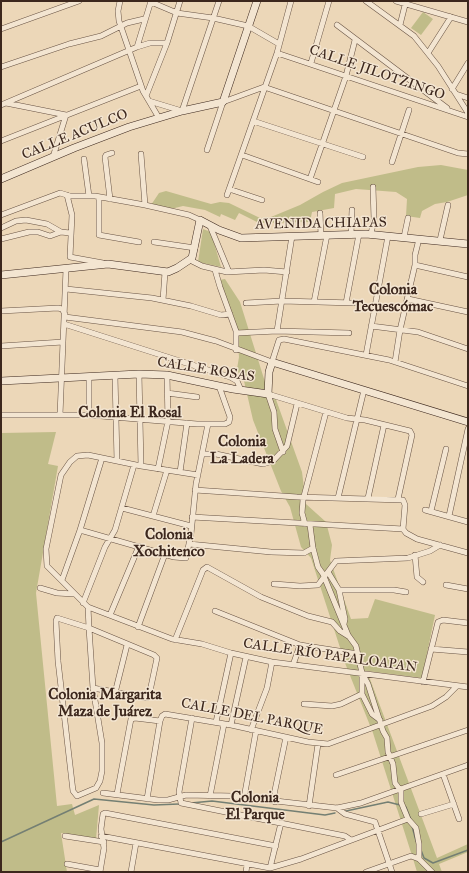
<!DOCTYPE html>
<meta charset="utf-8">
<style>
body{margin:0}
#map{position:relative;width:469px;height:873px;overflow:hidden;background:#ecd7b8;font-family:"IM FELL Great Primer",serif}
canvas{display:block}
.frame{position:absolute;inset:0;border:2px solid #3c271d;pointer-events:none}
</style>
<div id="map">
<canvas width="469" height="873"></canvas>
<div class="frame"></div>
</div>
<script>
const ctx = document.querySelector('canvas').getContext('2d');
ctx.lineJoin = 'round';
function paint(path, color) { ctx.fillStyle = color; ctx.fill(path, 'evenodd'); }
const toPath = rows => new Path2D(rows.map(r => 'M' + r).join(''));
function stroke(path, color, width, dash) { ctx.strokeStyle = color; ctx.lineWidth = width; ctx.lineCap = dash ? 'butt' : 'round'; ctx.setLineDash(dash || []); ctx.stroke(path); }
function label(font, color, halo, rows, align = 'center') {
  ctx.font = font + ' "IM FELL Great Primer",serif'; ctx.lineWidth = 3; ctx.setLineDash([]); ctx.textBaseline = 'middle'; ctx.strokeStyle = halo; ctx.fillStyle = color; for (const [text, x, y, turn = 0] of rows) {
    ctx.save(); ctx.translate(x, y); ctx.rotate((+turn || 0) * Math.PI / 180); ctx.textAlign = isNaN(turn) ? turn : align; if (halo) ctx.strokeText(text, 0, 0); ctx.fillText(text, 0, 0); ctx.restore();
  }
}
paint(toPath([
 [423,12,433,19,421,35,411,28],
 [441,165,468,170,468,195,447,202,435,204,422,211,420,218,406,216,407,199,396,192,356,189,335,194,334,208,312,212,310,222,259,223,239,213,235,220,221,214,220,217,205,210,183,206,171,209,151,205,159,193,166,191,211,204,220,202,229,203,260,218,271,217,300,205,323,192,342,183,418,167],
 [203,229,211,232,221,267,198,262],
 [225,279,240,302,265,382,274,394,302,472,306,504,326,522,332,545,330,560,351,619,368,618,375,599,435,615,422,678,367,671,437,858,468,844,468,852,439,864,442,872,417,872,414,862,373,733,345,663,311,558,301,547,290,507,281,491,253,420,244,381,240,376,237,369,239,357,237,331,219,280],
 [56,432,48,464,58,466,36,593,57,806,72,804,75,815,99,805,96,839,61,833,67,872,1,872,1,433]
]), '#c0bc89');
stroke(toPath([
 [191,803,212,801,325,815,335,813],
 [406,807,411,820],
 [346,811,388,802,400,805],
 [412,826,416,841],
 [1,842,94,799,154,805,179,804],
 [421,850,424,858,433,863,468,850]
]), '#747f73', 1.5);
const street = toPath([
 [120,1,118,11,119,21,143,91,159,118],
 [366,1,414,36,438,66,468,113],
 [396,1,468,22],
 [151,2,177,13,213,18,248,26,279,44],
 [337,25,447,108],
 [400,25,406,1],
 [1,29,79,1],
 [137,47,150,43,167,43],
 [277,53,468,117],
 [428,53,451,17],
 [311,63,329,1],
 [1,67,69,44,101,36,127,23,144,19],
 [452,89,468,63],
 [456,94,468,98],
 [146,96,167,43,180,1],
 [149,101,182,111,219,1],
 [6,103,66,115,53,157],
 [1,105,137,47,151,1],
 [253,121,363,157],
 [1,141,141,86],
 [207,150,223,102,264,87,458,153,468,154],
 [141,154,145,205],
 [242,155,318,182],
 [84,159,89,196],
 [392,162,409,110],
 [310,179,346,76,355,40],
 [229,189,262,200],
 [67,195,72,215,70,257,103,263],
 [227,195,277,53,291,1],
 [99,197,99,235,139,242],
 [110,199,105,157,106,155,112,153],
 [320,213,321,235],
 [1,215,60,193,70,196,95,196,145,205,189,215,200,220],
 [210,226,229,272],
 [1,228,16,221,26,220,47,224,61,232,70,233],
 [351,234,352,210],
 [371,234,374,219,373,187],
 [404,237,408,218],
 [1,239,29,232,38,232,50,236,61,232],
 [440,240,448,205],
 [154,242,195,248],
 [190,260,202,266,227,272,264,270,287,272],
 [415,265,468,277],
 [215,270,220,287,236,331,236,350],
 [66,289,152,298,191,306,221,315,230,314],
 [408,299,468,312],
 [163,300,165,272],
 [314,302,327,235],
 [246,303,282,301,354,303],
 [346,303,359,234],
 [1,311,58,308,62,309,65,314],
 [65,317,182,332,216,341,272,362,279,340,284,339,389,360,468,386],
 [64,324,230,377,237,381,241,390],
 [371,326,418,332,468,349],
 [277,331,292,236],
 [237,333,277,331,349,333],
 [1,346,63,342],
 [366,355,388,236],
 [395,362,400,330,415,265,415,255,419,239],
 [139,374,141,466],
 [115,376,117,461],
 [89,377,89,415],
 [167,393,197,397],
 [268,394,347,418,365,420,410,431,412,435,398,499],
 [268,394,274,412,275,429,283,452],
 [1,415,89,415,197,424,225,424,229,422,230,417,219,386],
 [60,415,66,269],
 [203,454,216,454,263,464,273,461,287,446,297,404],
 [158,469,168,421,167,375],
 [180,472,187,423],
 [198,475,141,466,88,455,77,456,70,462,61,475,46,549,47,566,88,607,172,639,202,644,231,653,272,662,468,687],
 [195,490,297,497,403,500,405,505,403,529,406,533,417,539,468,553],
 [338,498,364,390],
 [368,498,384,425],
 [122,508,191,526],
 [425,510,468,522],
 [431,511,446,449],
 [153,516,167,470],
 [449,516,468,429],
 [192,517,403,529],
 [305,524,302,513,303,500,326,412],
 [310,525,313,548,318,567,323,574,348,635,356,646,362,673,368,684,383,731,387,738,388,752,393,764,395,783,401,791,401,802,408,819,416,828,419,844,419,859,432,872],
 [80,530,174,557,186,558,191,534,196,484,208,424],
 [189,544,271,552,304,553,313,548],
 [415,555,417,577,423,582],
 [328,572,339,590,345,619,344,624],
 [62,580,80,530,102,458],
 [274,584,300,586,318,585,336,561,408,558,430,551,440,545],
 [446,585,468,589],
 [40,588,57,593,74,594],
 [339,590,394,590,406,592],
 [83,603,105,547,115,530,134,465],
 [88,607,89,628,93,688,102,743,102,771,100,781,96,788,77,796,73,791,58,661,56,621,57,618,89,628,154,655,157,658,149,696,147,698,93,688],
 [215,611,300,645,358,654],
 [110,615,139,546],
 [138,627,165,554],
 [175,640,203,570,207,567,261,597,308,616,332,622,340,631,348,636],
 [431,649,468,652],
 [293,665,300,645],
 [362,674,362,694,372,714,380,720],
 [423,682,438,622,443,620,468,623],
 [115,693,127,645],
 [304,704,332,706,341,704,362,694],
 [192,718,179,792,181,803,345,836,351,840],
 [216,722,231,653],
 [231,725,246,657],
 [251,730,267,688,272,662],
 [443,774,459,819],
 [336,775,468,730],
 [103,793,158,800,168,800,186,795,232,796,337,808,361,803,468,765],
 [117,794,131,719,135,718,160,721],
 [210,796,224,724],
 [244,798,256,731],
 [147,799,160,721,162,716,165,714,231,725,308,742,328,744,432,706,446,697,457,686],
 [275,802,275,790,286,737],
 [309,806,318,744],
 [337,808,345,814,375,822,392,872],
 [421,814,454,804],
 [65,836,104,842],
 [101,836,270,868,301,859,408,819],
 [67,864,100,870],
 [270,868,281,823],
 [100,872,104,848,101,829,103,814,105,813,276,846],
 [131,872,136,843],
 [246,872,247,865],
 [366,872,411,856,419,859]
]);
const secondary = toPath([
 [1,179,74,148,129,127,182,111,223,102,257,1],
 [1,275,108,264,168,272,177,268,192,258,200,220,219,230,241,238,366,234,468,244],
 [1,381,139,374,167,375,233,389,268,394,269,372,272,362,468,422]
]);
stroke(street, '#685344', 6);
stroke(secondary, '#3c271d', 8);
stroke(street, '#f3e5d1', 5);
stroke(secondary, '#f3e5d1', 7);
label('14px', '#3c271d', '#f3e5d1', [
 ["CALLE JILOTZINGO",377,73,19],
 ["CALLE ACULCO",75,135,-22],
 ["AVENIDA CHIAPAS",321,224,-1],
 ["CALLE ROSAS",206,370,9],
 ["CALLE RÍO PAPALOAPAN",330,656,8],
 ["CALLE DEL PARQUE",252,717,11]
]);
label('bold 15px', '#3c271d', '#f3e5d1', [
 ["Colonia",393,290],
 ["Tecuescómac",393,307],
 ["Colonia El Rosal",130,413],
 ["Colonia",242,442],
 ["La Ladera",242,459],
 ["Colonia",169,535],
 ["Xochitenco",169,552],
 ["Colonia Margarita",105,695],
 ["Maza de Juárez",105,712],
 ["Colonia",255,798],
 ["El Parque",255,815]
]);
</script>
